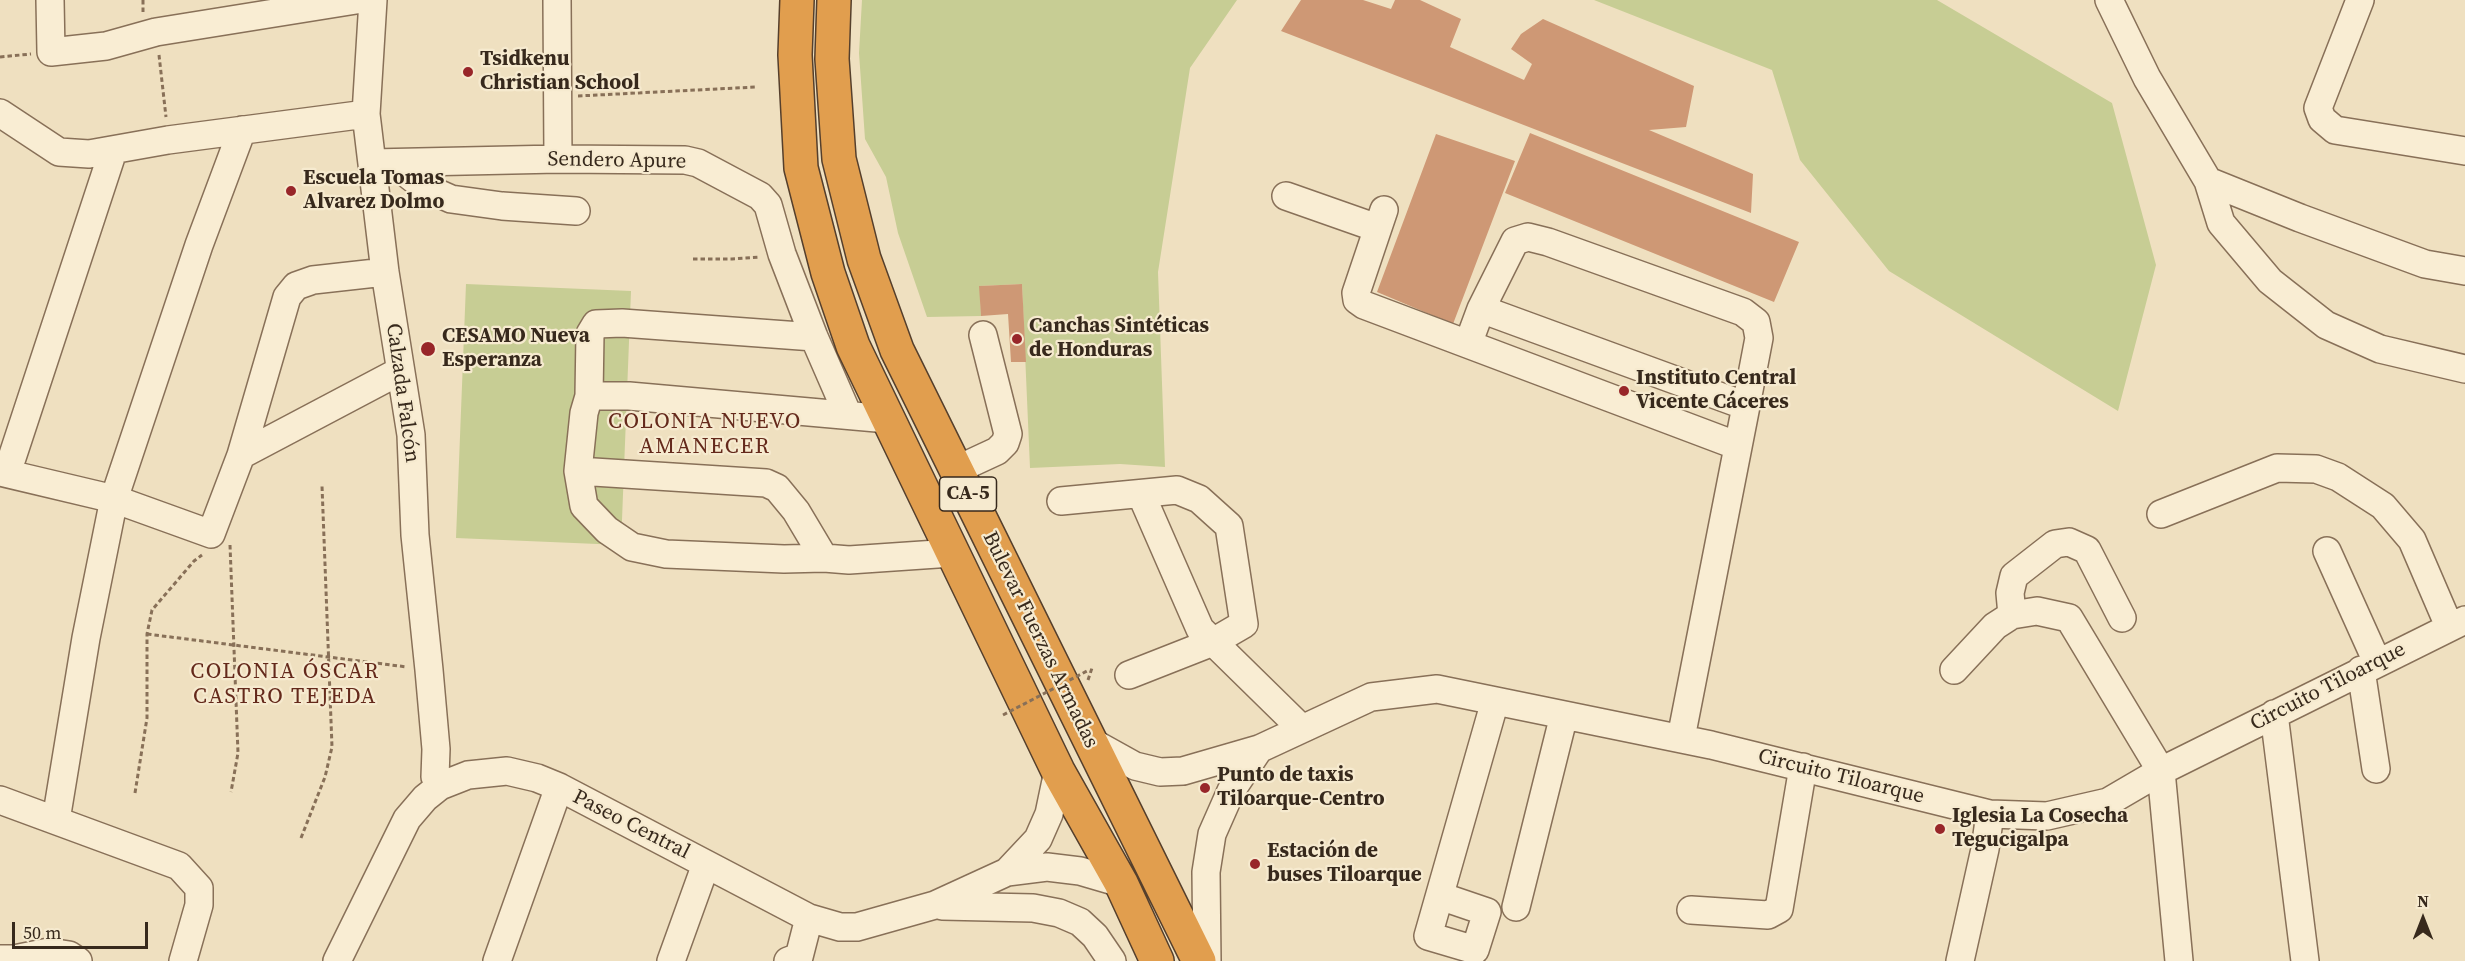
<!DOCTYPE html>
<meta charset="utf-8">
<style>
body{margin:0}
#map{position:relative;width:2465px;height:961px;overflow:hidden;background:#efe0c0;font-family:"Source Serif 4",serif}
canvas{display:block}
.north{position:absolute;left:2393px;top:889px;width:60px;height:60px;-webkit-text-stroke:4px #f6eacf;paint-order:stroke;rotate:0deg;font-size:16px;font-weight:700;line-height:24px;text-align:center;color:#37291c}
.north::after{content:'';display:block;margin:auto;width:21px;height:27px;background:#37291c;clip-path:polygon(50% 0,100% 100%,50% 72%,0 100%)}
.scale{position:absolute;left:12px;top:922px;width:136px;height:27px;box-sizing:border-box;border:3px solid #37291c;border-top:0;padding-left:8px;font-size:18px;line-height:21px;white-space:nowrap;color:#37291c;-webkit-text-stroke:4px #f6eacf;paint-order:stroke}
</style>
<div id="map">
<canvas width="2465" height="961"></canvas>
<div class="north">N</div>
<div class="scale">50 m</div>
</div>
<script>
const ctx = document.querySelector('canvas').getContext('2d');
ctx.lineJoin = 'round';
function paint(path, color) { ctx.fillStyle = color; ctx.fill(path, 'evenodd'); }
const toPath = rows => new Path2D(rows.map(r => 'M' + r).join(''));
function stroke(path, color, width, dash) { ctx.strokeStyle = color; ctx.lineWidth = width; ctx.lineCap = dash ? 'butt' : 'round'; ctx.setLineDash(dash || []); ctx.stroke(path); }
function label(font, color, halo, rows, align = 'center') {
  ctx.font = font + ' "Source Serif 4",serif'; ctx.lineWidth = 4.5; ctx.setLineDash([]); ctx.textBaseline = 'middle'; ctx.strokeStyle = halo; ctx.fillStyle = color; for (const [text, x, y, turn = 0] of rows) {
    ctx.save(); ctx.translate(x, y); ctx.rotate((+turn || 0) * Math.PI / 180); ctx.textAlign = isNaN(turn) ? turn : align; if (halo) ctx.strokeText(text, 0, 0); ctx.fillText(text, 0, 0); ctx.restore();
  }
}
paint(toPath([
 [862,0,1237,0,1190,68,1158,272,1165,467,1120,464,1030,468,1022,284,980,286,981,316,927,317,898,233,886,177,865,139,859,53],
 [1594,0,1937,0,2112,103,2156,265,2118,411,1889,271,1800,160,1772,70],
 [466,284,631,291,621,545,456,538]
]), '#c7cd94');
paint(toPath([
 [1301,0,1363,0,1391,9,1395,0,1420,0,1461,19,1450,47,1524,80,1532,64,1511,49,1521,34,1543,19,1694,86,1686,127,1649,130,1753,174,1751,213,1281,31],
 [1530,133,1799,242,1774,302,1505,193],
 [1436,134,1515,161,1453,324,1377,292],
 [1022,284,1026,362,1011,362,1008,314,981,316,979,286]
]), '#ce9875');
const minor = toPath([
 [50,0,51,52,106,46,156,32,356,0],
 [373,0,366,114,385,272,411,435,415,535,429,670,436,749,435,777,440,786],
 [557,0,558,159],
 [2109,0,2147,78,2208,181,2300,218,2425,264,2465,271],
 [2360,0,2318,108,2322,119,2335,130,2465,151],
 [0,113,59,152,89,154,168,140,366,114],
 [372,163,558,159,685,160,698,163,760,196,768,205,782,254,814,337,848,415],
 [393,163,424,187,451,199,502,206,576,211],
 [2208,181,2221,223,2270,281,2326,325,2380,349,2465,369],
 [1286,196,1377,228],
 [1384,210,1356,293,1357,300,1364,305,1738,446],
 [1468,344,1481,309,1515,241,1528,237,1548,242,1743,312,1756,322,1759,338,1746,406,1481,309],
 [589,396,590,334,596,324,622,323,814,337],
 [241,455,400,371],
 [956,470,997,451,1005,443,1008,434,983,335],
 [578,471,766,483,777,488,796,511,824,558,849,560,952,553],
 [0,472,114,499,211,534,241,455,287,297,296,286,313,280,385,272],
 [7,473,113,151],
 [1141,494,1200,629,1302,729],
 [1061,501,1177,490,1199,499,1229,526,1244,624,1213,642,1129,675],
 [2161,514,2277,468,2316,469,2338,477,2383,506,2412,540,2449,626],
 [2327,551,2377,662],
 [824,558,784,559,666,554,632,547,607,530,584,506,578,471,584,413,589,396,629,396,888,419],
 [2012,615,2010,593,2014,576,2055,544,2069,542,2087,550,2122,618],
 [1954,670,1995,626,2012,615,2037,611,2069,618,2161,771,2179,961],
 [2361,670,2376,769],
 [2274,714,2305,961],
 [1681,738,1746,406],
 [1090,741,1135,766,1160,772,1183,771,1259,749,1371,697,1437,689,1711,745,1990,814,2047,816,2108,802,2161,771,2465,620],
 [0,800,179,866,199,888,199,905,183,961],
 [56,820,86,638,114,499,199,245,242,130],
 [1007,872,1038,839,1049,814,1058,771],
 [1440,896,1487,912,1475,950,1428,936,1495,701],
 [942,906,1033,908,1059,913,1080,922,1095,936,1112,961],
 [1516,907,1564,715],
 [1691,910,1768,915,1779,909,1803,767],
 [0,959,14,959,49,952,69,955,78,961],
 [337,961,407,819,425,798,440,786,468,775,507,771,537,778,559,787,809,918,840,927,857,927,935,905,1007,872,1047,867,1080,871,1121,883],
 [497,961,559,787],
 [671,961,706,864],
 [788,961,799,957,809,918],
 [1207,961,1206,872,1212,834,1231,791,1259,749],
 [1960,961,1985,849,1990,814]
]);
const highway = toPath([
 [797,0,795,55,801,168,828,273,853,346,1058,771,1121,883,1157,961],
 [834,0,832,59,839,159,864,259,897,350,1199,961]
]);
stroke(minor, '#887058', 30);
stroke(highway, '#553f2c', 36);
stroke(toPath([
 [143,0,143,13],
 [159,55,166,117],
 [0,57,31,54],
 [578,96,756,87],
 [693,259,732,259,760,257],
 [230,545,238,753,231,792],
 [147,634,407,667],
 [1088,680,1092,668],
 [135,793,147,718,147,634,152,610,194,561,202,555],
 [301,838,325,777,332,747,322,486]
]), '#887058', 3, [4.5, 3]);
stroke(minor, '#f9edd3', 27);
stroke(highway, '#e19e4e', 33);
stroke(toPath([
 [1003,715,1087,671]
]), '#887058', 3, [4.5, 3]);
for (const [x, y, r, color] of [
 [468,72,6,"#982629"],
 [291,191,6,"#982629"],
 [1017,339,6,"#982629"],
 [428,349,8,"#982629"],
 [1624,391,6,"#982629"],
 [1205,788,6,"#982629"],
 [1940,829,6,"#982629"],
 [1255,864,6,"#982629"]
]) { const dot = new Path2D(); dot.arc(x, y, r, 0, 2 * Math.PI); ctx.fillStyle = color; ctx.fill(dot); stroke(dot, '#f6eacf', 2); }
for (const [x, y, w] of [
 [968,494,57]
]) { const box = new Path2D(); box.roundRect(x - w / 2, y - 17, w, 34, 4.5); ctx.fillStyle = '#f6eacf'; ctx.fill(box); stroke(box, '#37291c', 1.5); }
label('bold 20px', '#37291c', null, [
 ["CA-5",968,494]
]);
label('bold 21px', '#37291c', '#f6eacf', [
 ["Tsidkenu",480,60],
 ["Christian School",480,84],
 ["Escuela Tomas",303,179],
 ["Alvarez Dolmo",303,203],
 ["Canchas Sintéticas",1029,327],
 ["de Honduras",1029,351],
 ["CESAMO Nueva",442,337],
 ["Esperanza",442,361],
 ["Instituto Central",1636,379],
 ["Vicente Cáceres",1636,403],
 ["Punto de taxis",1217,776],
 ["Tiloarque-Centro",1217,800],
 ["Iglesia La Cosecha",1952,817],
 ["Tegucigalpa",1952,841],
 ["Estación de",1267,852],
 ["buses Tiloarque",1267,876]
], 'left');
label('21px', '#37291c', '#f6eacf', [
 ["Sendero Apure",617,161,1],
 ["Calzada Falcón",402,393,82],
 ["Bulevar Fuerzas Armadas",1040,640,64],
 ["Circuito Tiloarque",2328,687,-27],
 ["Circuito Tiloarque",1841,777,14],
 ["Paseo Central",631,825,27]
]);
ctx.letterSpacing = '1.5px';
label('22px', '#64291b', '#f6eacf', [
 ["COLONIA NUEVO",705,422],
 ["AMANECER",705,447],
 ["COLONIA ÓSCAR",285,672],
 ["CASTRO TEJEDA",285,697]
]);
ctx.letterSpacing = '0px';
</script>
